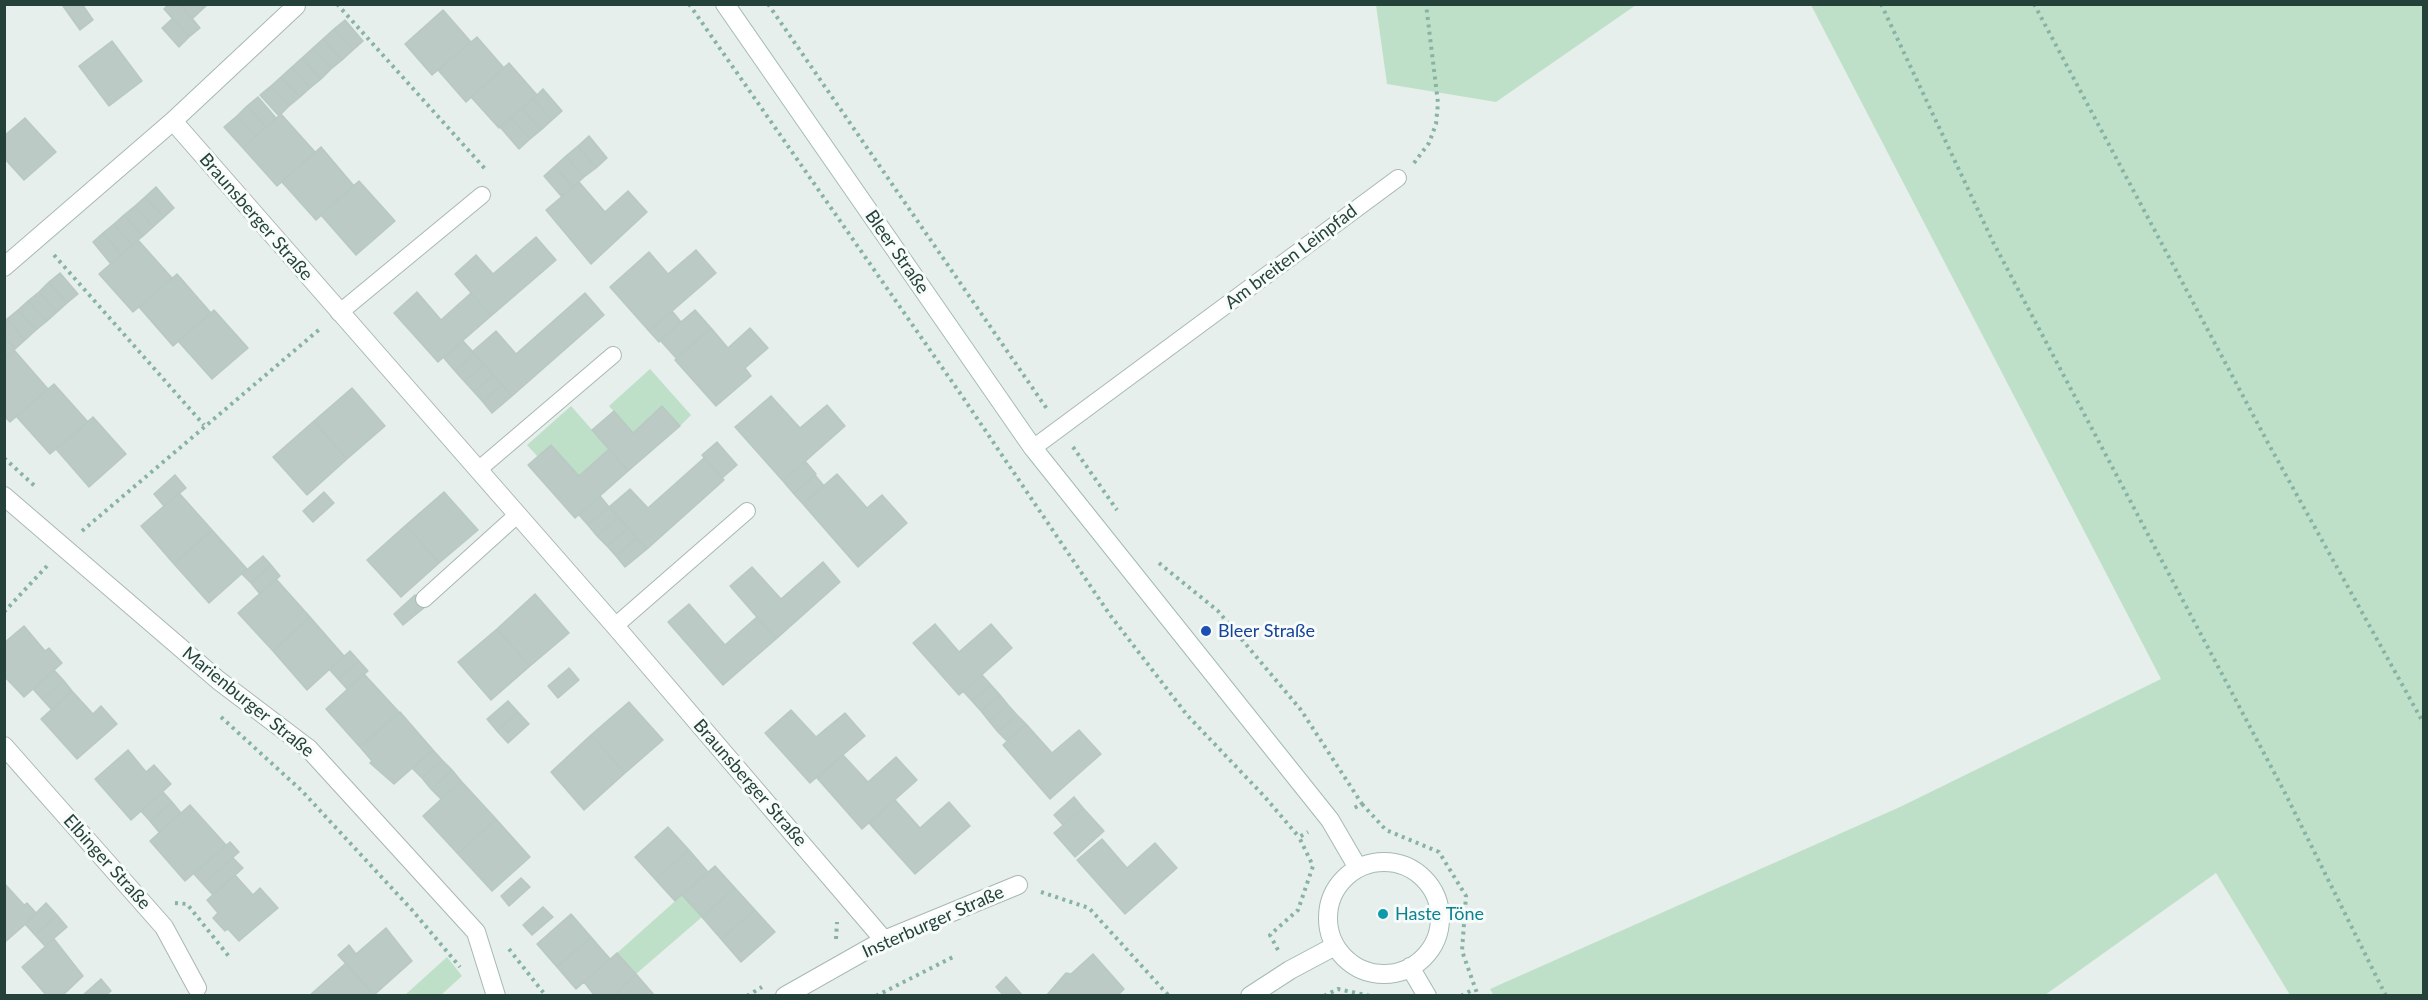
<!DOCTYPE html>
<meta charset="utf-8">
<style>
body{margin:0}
#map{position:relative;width:2428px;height:1000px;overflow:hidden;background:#e6efeb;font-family:Lato,sans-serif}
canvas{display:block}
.frame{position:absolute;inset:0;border:6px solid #24423a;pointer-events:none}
</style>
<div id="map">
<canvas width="2428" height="1000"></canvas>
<div class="frame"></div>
</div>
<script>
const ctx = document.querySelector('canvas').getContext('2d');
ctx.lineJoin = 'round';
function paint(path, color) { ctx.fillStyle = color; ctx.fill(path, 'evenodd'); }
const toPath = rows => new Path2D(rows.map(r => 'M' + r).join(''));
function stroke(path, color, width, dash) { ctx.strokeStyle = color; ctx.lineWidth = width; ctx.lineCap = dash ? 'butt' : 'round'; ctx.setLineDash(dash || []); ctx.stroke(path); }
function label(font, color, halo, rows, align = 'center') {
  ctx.font = font + ' Lato,sans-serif'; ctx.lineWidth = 6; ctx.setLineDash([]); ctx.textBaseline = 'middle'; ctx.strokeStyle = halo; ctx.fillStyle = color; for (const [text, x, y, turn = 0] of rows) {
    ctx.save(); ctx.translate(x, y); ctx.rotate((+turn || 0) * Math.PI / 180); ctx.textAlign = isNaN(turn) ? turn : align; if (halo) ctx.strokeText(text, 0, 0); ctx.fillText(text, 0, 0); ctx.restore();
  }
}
paint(toPath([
 [1376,5,1376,4,1636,5,1496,102,1387,84],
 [1811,5,2423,5,2423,995,2290,995,2216,873,2045,995,1494,996,1490,989,1900,807,2161,679],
 [650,369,691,415,680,426,662,406,633,433,609,406],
 [571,406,609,449,579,476,538,457,527,445],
 [682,895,702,917,636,974,617,953],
 [447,957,462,976,441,995,405,995]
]), '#bfe0c8');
const building = toPath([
 [65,4,82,4,93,20,80,30,63,6,65,4],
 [169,4,180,4,200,28,189,37,164,9,169,4],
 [180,4,208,4,192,19,180,4],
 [443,10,471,42,432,75,405,44,443,10],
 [173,18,189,37,179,47,162,28,173,18],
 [345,20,363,41,353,50,334,29,345,20],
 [334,29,353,50,342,60,323,39,334,29],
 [477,37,504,68,466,102,438,70,477,37],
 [323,39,342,60,331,69,313,48,323,39],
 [112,41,142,81,109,106,79,66,112,41],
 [313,48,331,69,321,79,302,58,313,48],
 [302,58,321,79,310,88,292,67,302,58],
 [509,63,537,95,499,128,471,97,509,63],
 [292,67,310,88,300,97,281,77,292,67],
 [281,77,300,97,289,106,271,86,281,77],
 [271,86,289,106,279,116,260,95,271,86],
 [543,89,562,111,552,120,533,99,543,89],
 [258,97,276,118,266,127,247,106,258,97],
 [533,99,552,120,541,130,522,108,533,99],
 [247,106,266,127,255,136,237,116,247,106],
 [522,108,541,130,530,139,511,117,522,108],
 [281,114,315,152,277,186,243,148,281,114],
 [237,116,255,136,243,148,224,127,237,116],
 [511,117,530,139,519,149,500,127,511,117],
 [25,118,56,152,24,180,4,158,4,136,25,118],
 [589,136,607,158,596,168,578,146,589,136],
 [578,146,596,168,584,177,566,156,578,146],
 [321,147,354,186,316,220,282,182,321,147],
 [566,156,584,177,573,187,555,166,566,156],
 [555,166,573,187,562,197,544,176,555,166],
 [359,181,395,221,356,255,321,215,359,181],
 [579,182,605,212,628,191,647,212,591,264,546,210,579,182],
 [156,187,174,208,164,217,145,197,156,187],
 [145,197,164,217,153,227,135,206,145,197],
 [135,206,153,227,143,236,124,215,135,206],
 [124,215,143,236,132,245,114,224,124,215],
 [114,224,132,245,122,255,103,233,114,224],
 [103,233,122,255,111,264,93,242,103,233],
 [536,237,556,260,491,316,455,274,476,255,493,274,536,237],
 [138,240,172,278,133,312,99,274,138,240],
 [696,250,716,273,649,331,610,287,649,252,668,274,696,250],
 [60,273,78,294,67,303,49,282,60,273],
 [177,274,211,313,173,346,139,307,177,274],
 [49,282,67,303,57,312,39,292,49,282],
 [39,292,57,312,47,321,28,301,39,292],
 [417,292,441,320,471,293,491,316,438,362,394,313,417,292],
 [585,293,604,315,512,396,472,352,496,331,516,354,585,293],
 [28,301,47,321,36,330,18,310,28,301],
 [18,310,36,330,25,340,7,319,18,310],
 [214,310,248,348,212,379,178,341,214,310],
 [695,310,711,328,676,358,660,340,695,310],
 [672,311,681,322,659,342,649,331,672,311],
 [7,319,25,340,15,349,4,337,4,322,7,319],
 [711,328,728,348,750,328,768,348,745,368,751,376,716,406,675,360,711,328],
 [4,337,15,349,5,358,4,358,4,337],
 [463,341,475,354,455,371,444,358,463,341],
 [14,350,48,389,10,422,4,416,4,359,14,350],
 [475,354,484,365,464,381,455,371,475,354],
 [484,365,493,375,474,392,464,381,484,365],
 [493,375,502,385,483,402,474,392,493,375],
 [54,384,88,422,50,454,16,416,54,384],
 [502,385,512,396,492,413,483,402,502,385],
 [352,388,385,426,347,459,314,421,352,388],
 [771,396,800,428,827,405,845,426,783,481,735,427,771,396],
 [662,406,680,426,628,471,592,430,614,411,633,433,662,406],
 [93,417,126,454,89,487,56,449,93,417],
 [314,421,347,459,307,495,273,457,314,421],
 [717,442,737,465,722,478,702,455,717,442],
 [551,445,579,476,609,449,628,471,575,518,528,465,551,445],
 [704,458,724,480,647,549,609,507,630,489,648,508,704,458],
 [805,461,816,474,794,494,783,481,805,461],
 [837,474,867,508,882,495,907,523,858,567,803,504,837,474],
 [175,475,186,488,164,506,154,494,175,475],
 [815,475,824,486,803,504,794,494,815,475],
 [324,492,334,503,313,522,303,511,324,492],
 [444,492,478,530,439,563,406,525,444,492],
 [179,493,212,530,174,564,141,526,179,493],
 [600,496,609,507,588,525,579,515,600,496],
 [609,507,619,517,597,536,588,525,609,507],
 [619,517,628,528,607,546,597,536,619,517],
 [406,525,439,563,401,597,367,560,406,525],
 [628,528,637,538,616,556,607,546,628,528],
 [212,530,247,569,209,603,174,564,212,530],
 [637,538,647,549,625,567,616,556,637,538],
 [263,556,271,565,251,583,242,574,263,556],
 [823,562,840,582,776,639,730,586,752,567,781,599,823,562],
 [271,565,280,576,260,594,251,583,271,565],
 [276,579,310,617,273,651,238,613,276,579],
 [535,594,569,633,530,666,497,629,535,594],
 [415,595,425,607,403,625,394,614,415,595],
 [689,604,725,645,757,617,776,639,723,685,668,622,689,604],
 [310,617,344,656,307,690,273,651,310,617],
 [935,624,959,652,991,624,1012,648,959,695,913,643,935,624],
 [24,626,45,651,49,648,62,663,24,697,4,676,4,643,24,626],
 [497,629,530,666,491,700,458,662,497,629],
 [350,651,359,661,338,679,329,669,350,651],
 [359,661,368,671,347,689,338,679,359,661],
 [569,668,579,680,558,698,548,686,569,668],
 [54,670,64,681,42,699,33,689,54,670],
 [364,674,399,712,360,747,326,709,364,674],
 [982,675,991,685,972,701,963,691,982,675],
 [64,681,72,691,52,710,42,699,64,681],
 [991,685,1000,695,981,711,972,701,991,685],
 [72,691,93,714,101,706,117,724,77,759,41,719,72,691],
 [1000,695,1008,705,989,721,981,711,1000,695],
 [508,701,518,712,497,731,487,719,508,701],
 [629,702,663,740,625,773,591,735,629,702],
 [1008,705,1017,715,998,732,989,721,1008,705],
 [791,710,816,737,845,713,865,736,810,783,765,733,791,710],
 [400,712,433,750,394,784,370,763,372,761,360,747,400,712],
 [518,712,529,724,508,743,497,731,518,712],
 [1017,715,1026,724,1007,741,998,732,1017,715],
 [1026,724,1052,753,1079,730,1101,754,1050,799,1003,745,1026,724],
 [591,735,625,773,584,810,551,772,591,735],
 [128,750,146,772,154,765,171,784,131,820,95,779,128,750],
 [433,750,442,760,422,778,412,768,433,750],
 [843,755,868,782,896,757,917,780,862,829,817,778,843,755],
 [442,760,452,770,431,789,422,778,442,760],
 [452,770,461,781,441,799,431,789,452,770],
 [461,781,496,819,458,854,423,816,461,781],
 [163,792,172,802,150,821,141,811,163,792],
 [1074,797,1083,808,1063,825,1054,815,1074,797],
 [895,800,920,828,949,802,970,826,915,874,869,823,895,800],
 [172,802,181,813,159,832,150,821,172,802],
 [190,805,226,845,185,881,150,841,190,805],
 [1083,808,1104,831,1075,857,1054,833,1083,808],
 [496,819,530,857,492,891,458,854,496,819],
 [668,827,689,850,655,879,635,857,668,827],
 [1102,839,1127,868,1155,843,1177,868,1125,914,1077,860,1102,839],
 [230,842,239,852,203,884,194,874,230,842],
 [689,850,708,872,675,901,655,879,689,850],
 [233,858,243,868,213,895,203,884,233,858],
 [715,866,735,888,702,917,682,895,715,866],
 [235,875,253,895,260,888,278,908,239,941,228,929,225,931,213,918,218,913,207,900,235,875],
 [521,878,530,887,509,906,501,896,521,878],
 [4,883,24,905,27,903,37,914,5,942,4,883],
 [735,888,755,910,721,939,702,917,735,888],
 [46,903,57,915,35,935,25,924,46,903],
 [543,907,553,917,532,935,523,925,543,907],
 [755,910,775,932,741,962,721,939,755,910],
 [571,914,591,937,557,967,537,944,571,914],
 [57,915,67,927,45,946,35,935,57,915],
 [386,928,412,961,374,995,338,955,349,945,356,954,386,928],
 [591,937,610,959,576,989,557,967,591,937],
 [54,939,83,976,62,996,47,996,22,967,54,939],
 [617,953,636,974,613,996,595,996,584,982,617,953],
 [1093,954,1124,989,1117,996,1046,996,1066,973,1071,974,1093,954],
 [346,963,374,995,309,996,346,963],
 [636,974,655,996,613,996,636,974],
 [1006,977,1023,996,1004,996,996,987,1006,977],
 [101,979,111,991,105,996,82,996,101,979]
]);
paint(building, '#bbcac4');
stroke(building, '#b8c9c2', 1.5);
const lane = toPath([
 [339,313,482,195],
 [1033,448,1398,178],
 [478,470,613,355],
 [424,599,517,515],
 [615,626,747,511]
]);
const street = toPath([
 [173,121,296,6],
 [4,267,173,121,615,626,884,940],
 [4,496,218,680,309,749,476,932,496,996],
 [4,746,164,927,197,988],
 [785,996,884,940,1018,885]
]);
const secondary = toPath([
 [725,4,1033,448,1330,820,1358,868],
 '1328 918a56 56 0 1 1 112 0a56 56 0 1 1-112 0Z',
 [1410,967,1427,996],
 [1250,996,1290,970,1335,946]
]);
stroke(lane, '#a8b8b2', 18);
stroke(street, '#a8b8b2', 20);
stroke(secondary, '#a4bbb3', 20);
stroke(toPath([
 [337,4,487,171],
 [689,4,962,396,1110,615,1187,715,1264,796,1299,837],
 [768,4,1047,409],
 [1881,4,1993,242,2285,793,2386,996],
 [2034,4,2268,443,2424,724],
 [1414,163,1429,143,1436,124,1438,103,1426,4],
 [54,255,204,425],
 [1073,447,1117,510],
 [4,458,37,488],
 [82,531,321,328],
 [1159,563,1218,611,1301,710,1362,804,1352,809],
 [4,612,47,566],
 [221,717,302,791,412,910,460,967],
 [1362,804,1386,830,1439,852,1466,896,1462,951,1478,996],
 [1041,892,1089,908,1169,996],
 [175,903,187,904,231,959],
 [836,939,837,922],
 [509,949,546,996],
 [1278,950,1270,935,1298,910,1313,866,1299,837,1308,832],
 [747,996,762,987],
 [876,996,953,957],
 [1324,996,1338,989,1370,996],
 [1461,996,1474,989]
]), '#86b3a5', 4, [3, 4.5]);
stroke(lane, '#fff', 16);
stroke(street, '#fff', 18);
stroke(secondary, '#fff', 18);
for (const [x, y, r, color] of [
 [1206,631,6,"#1a4fb4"],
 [1383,914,6,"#0f9aa8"]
]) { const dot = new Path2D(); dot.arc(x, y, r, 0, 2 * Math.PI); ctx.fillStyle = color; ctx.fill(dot); stroke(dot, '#f7fbf9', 2); }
label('18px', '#24423a', '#f7fbf9', [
 ["Braunsberger Straße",256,217,49],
 ["Bleer Straße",897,252,55],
 ["Am breiten Leinpfad",1291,257,-37],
 ["Marienburger Straße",248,702,39],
 ["Braunsberger Straße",750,783,49],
 ["Elbinger Straße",107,862,48],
 ["Insterburger Straße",933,922,-24]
]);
label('18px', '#164399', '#f7fbf9', [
 ["Bleer Straße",1218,631]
], 'left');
label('18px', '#0d838f', '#f7fbf9', [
 ["Haste Töne",1395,914]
], 'left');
</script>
